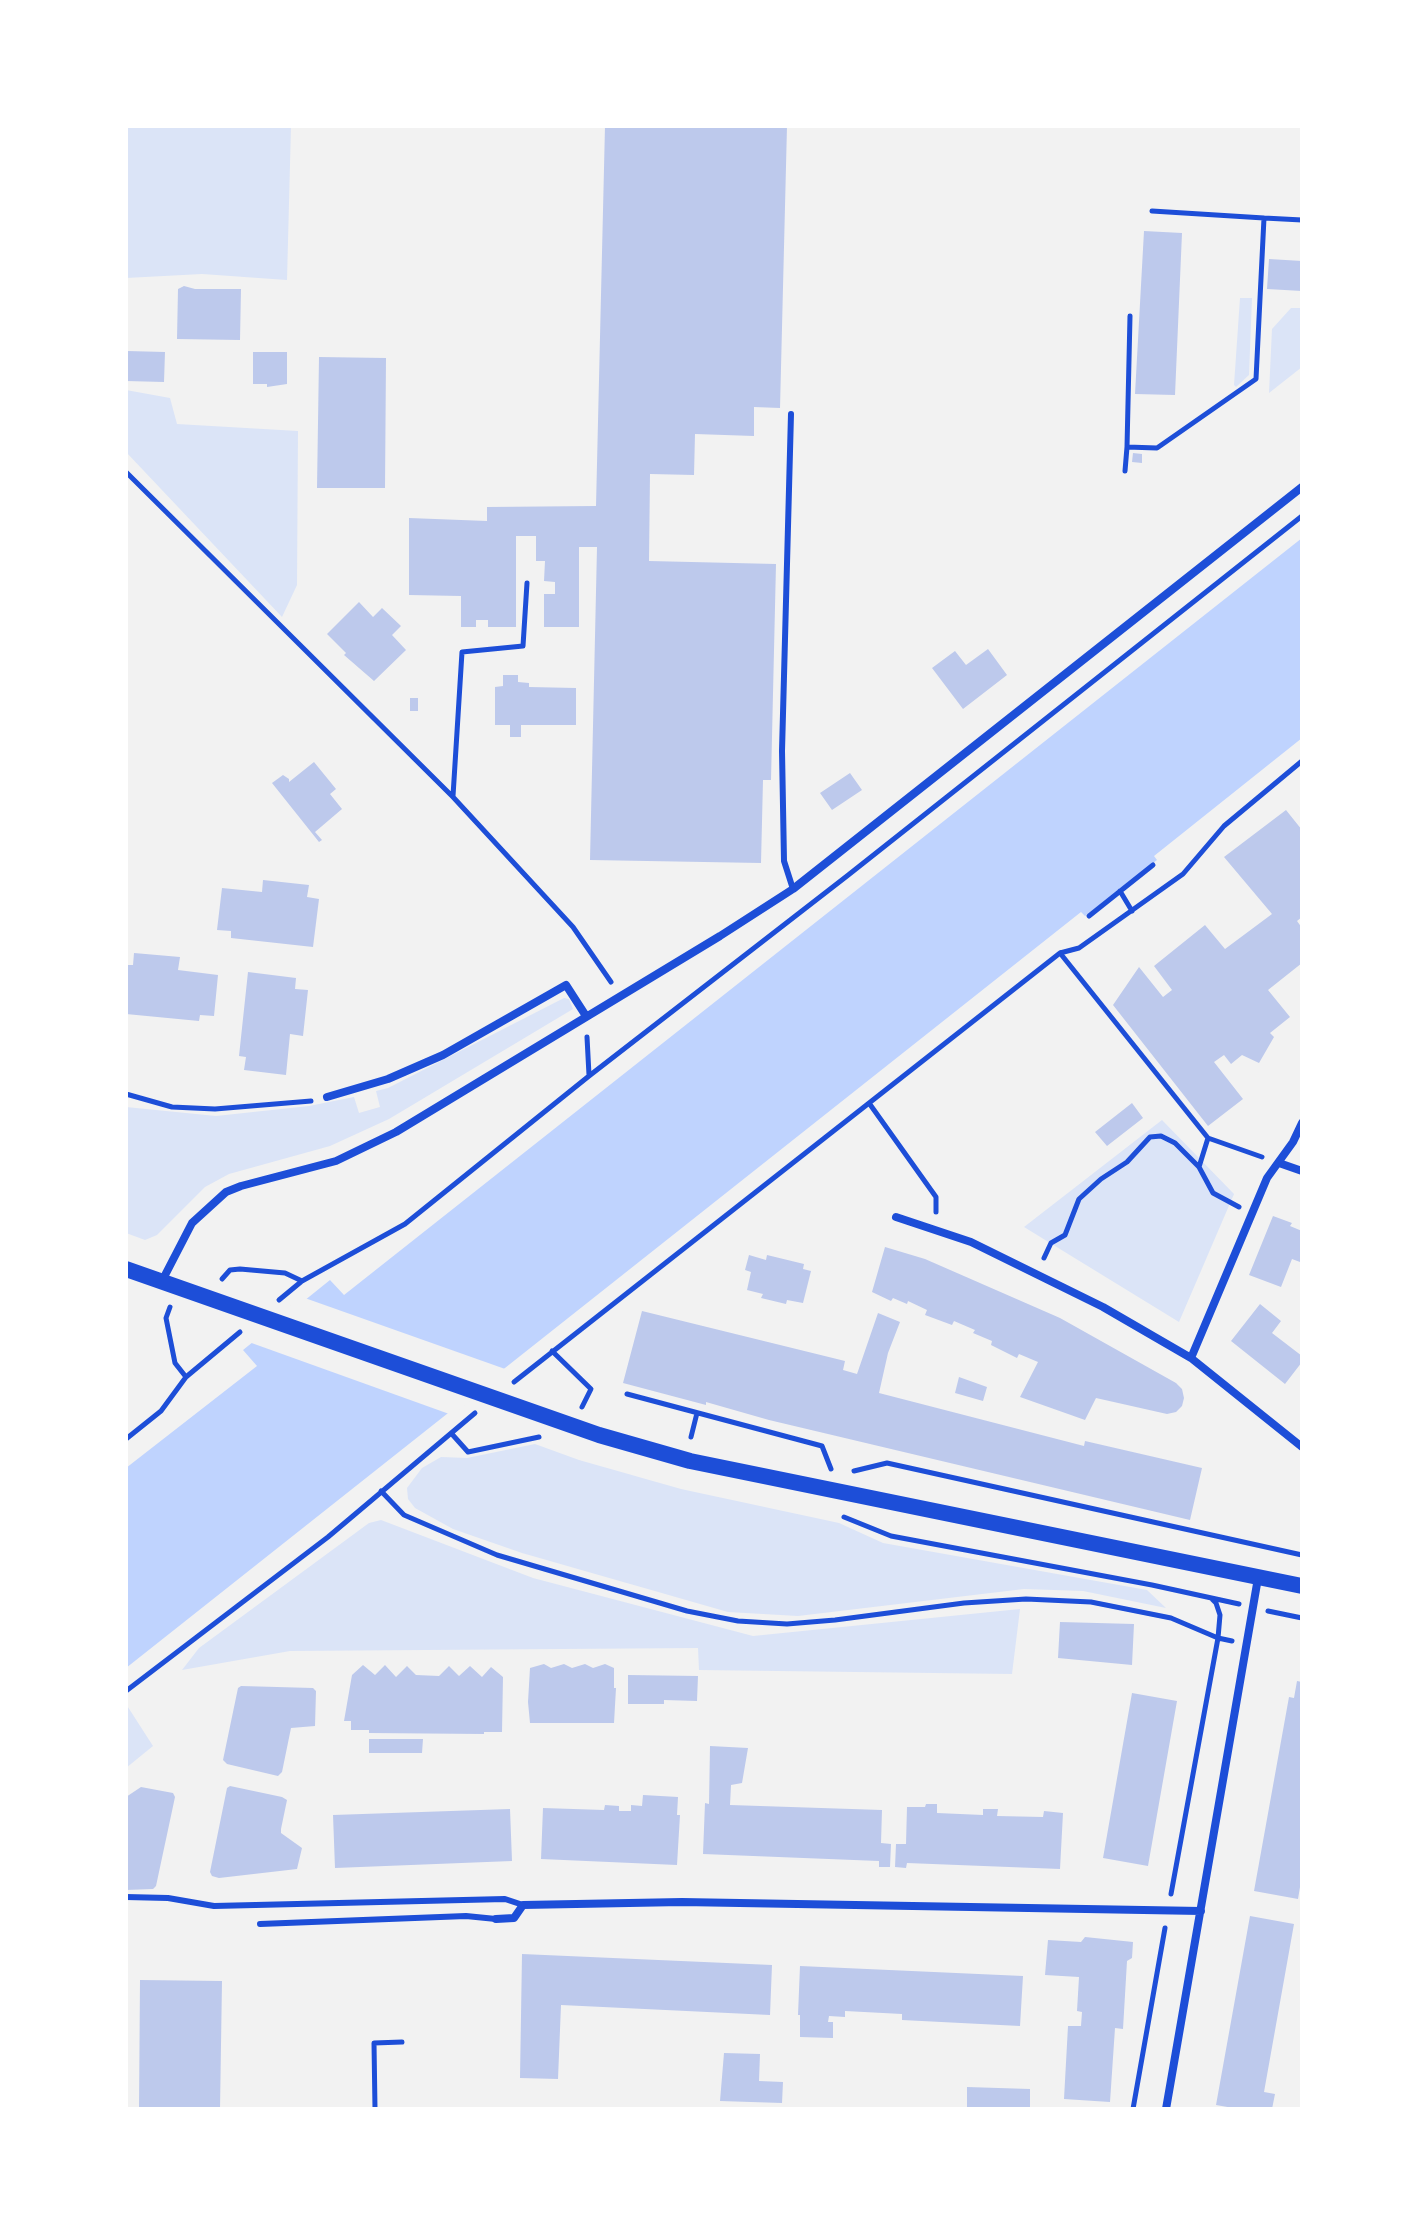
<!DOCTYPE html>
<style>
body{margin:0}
#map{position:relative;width:1428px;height:2235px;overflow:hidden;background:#f2f2f2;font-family:Mulish,sans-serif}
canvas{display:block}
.frame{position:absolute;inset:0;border:128px solid #fff;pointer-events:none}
</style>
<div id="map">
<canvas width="1428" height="2235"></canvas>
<div class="frame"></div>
</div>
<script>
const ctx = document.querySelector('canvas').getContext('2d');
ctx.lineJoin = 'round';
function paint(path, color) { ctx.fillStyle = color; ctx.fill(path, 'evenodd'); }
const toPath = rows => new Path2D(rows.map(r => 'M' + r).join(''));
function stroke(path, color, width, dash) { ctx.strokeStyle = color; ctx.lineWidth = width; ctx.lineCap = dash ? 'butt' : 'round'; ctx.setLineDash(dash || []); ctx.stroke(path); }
paint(toPath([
 [126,126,291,126,287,280,202,274,126,278],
 [1240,298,1252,298,1249,375,1236,387,1234,385],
 [1291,308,1302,308,1302,367,1269,393,1272,329],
 [126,390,170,398,177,424,298,431,297,585,282,617,126,452],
 [564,998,569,999,573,1009,389,1119,330,1146,229,1174,205,1187,157,1235,145,1240,126,1233,126,1107,216,1116,309,1106,354,1097,359,1113,380,1107,376,1091,388,1088],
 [1162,1120,1234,1194,1179,1322,1024,1227],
 [535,1444,579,1460,681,1489,839,1523,883,1543,1147,1590,1166,1608,1083,1591,1024,1589,798,1616,728,1612,522,1553,453,1529,415,1508,408,1499,407,1488,422,1468,441,1457,467,1458],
 [381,1520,533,1578,753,1636,1020,1609,1012,1674,699,1670,698,1648,290,1651,182,1670,199,1648,369,1523],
 [126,1704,153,1746,126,1768]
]), '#dbe4f7');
paint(toPath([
 [1302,538,1302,738,1154,856,1157,860,1085,916,1081,912,126,1668,126,1468,257,1366,243,1350,330,1280,344,1295]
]), '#bfd3fe');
paint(toPath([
 [302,1297,508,1370,452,1415,246,1341]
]), '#f2f2f2');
paint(toPath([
 [605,126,787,126,780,408,754,407,754,436,695,434,694,475,650,474,649,561,776,564,771,780,763,780,761,863,590,860,597,547,579,547,579,627,544,627,544,594,555,594,555,582,544,581,545,561,536,561,536,536,516,536,516,627,488,627,488,620,476,620,476,627,461,627,461,596,409,595,409,518,487,521,487,507,596,506],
 [1144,231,1182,233,1175,395,1135,394],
 [1269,259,1302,261,1302,291,1267,289],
 [184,286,195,289,241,289,240,340,177,339,178,289],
 [127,351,165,352,164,382,126,381],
 [253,352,287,352,287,384,267,387,267,384,253,384],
 [319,357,386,358,385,488,317,488],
 [1133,453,1142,454,1142,463,1132,462],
 [359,602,373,617,382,608,401,626,392,635,406,650,374,681,344,655,346,653,327,634],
 [988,649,1007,675,963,709,932,668,955,651,966,665],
 [503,675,518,675,518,682,529,683,529,687,576,688,576,725,521,725,521,737,510,737,510,725,495,725,495,687,503,686],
 [410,698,418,698,418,711,410,711],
 [314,762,336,789,330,794,342,809,315,832,322,840,319,842,272,783,283,775,289,779,289,782],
 [850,773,862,790,832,810,820,793],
 [1286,810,1302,830,1302,917,1297,921,1302,928,1302,963,1268,990,1290,1017,1270,1033,1274,1037,1259,1063,1242,1055,1231,1064,1224,1055,1214,1062,1243,1099,1208,1126,1113,1005,1139,967,1163,997,1172,990,1154,966,1205,925,1225,949,1272,914,1224,857],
 [263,880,309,885,307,897,319,899,313,947,231,938,231,931,217,930,222,888,262,892],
 [134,953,180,957,178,970,218,975,214,1016,200,1015,199,1021,126,1014,126,965,133,965],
 [248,972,296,978,295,989,308,990,303,1036,290,1034,286,1075,244,1070,246,1057,239,1056],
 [1132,1103,1143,1118,1107,1146,1095,1132],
 [1273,1216,1292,1223,1290,1226,1302,1231,1302,1256,1300,1262,1292,1259,1281,1287,1249,1275],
 [885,1247,925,1259,1060,1318,1176,1383,1182,1389,1184,1398,1182,1406,1176,1412,1167,1414,1096,1398,1085,1420,1020,1397,1038,1362,1019,1354,1017,1358,991,1345,992,1341,973,1333,975,1330,954,1321,952,1325,925,1315,927,1310,908,1301,907,1304,893,1298,891,1301,872,1292],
 [749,1255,766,1260,767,1255,804,1264,803,1269,811,1271,803,1303,787,1300,786,1304,761,1298,763,1294,747,1290,751,1272,745,1270],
 [1260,1304,1281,1321,1272,1333,1302,1356,1302,1362,1285,1384,1231,1341],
 [642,1311,845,1361,843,1370,857,1374,878,1313,900,1322,888,1353,879,1393,1084,1446,1085,1441,1202,1468,1190,1520,769,1420,706,1402,706,1405,623,1383],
 [959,1377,987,1387,983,1401,955,1393],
 [1060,1622,1134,1624,1132,1665,1058,1658],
 [544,1664,551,1668,564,1664,572,1668,585,1664,593,1668,605,1664,614,1668,614,1688,616,1688,614,1723,530,1723,528,1702,530,1668],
 [363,1665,375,1675,385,1665,396,1677,407,1666,416,1675,439,1676,449,1666,459,1676,470,1666,482,1677,491,1667,503,1677,502,1732,484,1732,484,1734,369,1733,369,1730,351,1730,351,1721,344,1721,352,1675],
 [628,1675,698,1676,697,1701,664,1700,664,1704,628,1704],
 [1297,1681,1302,1682,1302,1875,1298,1899,1254,1891,1289,1697,1294,1698],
 [241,1686,313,1688,316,1691,315,1726,291,1728,282,1772,278,1776,227,1764,223,1760,238,1688],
 [1132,1693,1177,1701,1148,1866,1103,1858],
 [369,1739,423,1739,422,1753,369,1753],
 [710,1746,748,1748,742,1783,731,1785,730,1805,882,1810,881,1843,891,1844,890,1867,879,1867,879,1861,703,1854,705,1803,709,1804],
 [230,1786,282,1797,287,1800,281,1829,281,1833,302,1848,297,1869,219,1878,212,1876,210,1872,227,1788],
 [141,1787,173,1793,175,1797,156,1886,153,1889,126,1890,126,1797],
 [643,1795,678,1797,677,1815,680,1815,677,1865,541,1859,543,1808,604,1810,605,1805,619,1806,619,1811,631,1811,631,1805,642,1806],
 [926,1804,937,1804,937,1813,983,1815,983,1809,998,1809,997,1816,1043,1817,1044,1811,1063,1813,1060,1869,907,1863,906,1868,895,1867,896,1844,906,1844,907,1807,925,1807],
 [510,1809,512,1861,335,1868,333,1815],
 [1250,1916,1294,1924,1264,2092,1275,2094,1272,2109,1239,2109,1216,2105],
 [1085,1937,1133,1942,1132,1958,1127,1961,1123,2029,1115,2028,1110,2102,1064,2099,1068,2026,1081,2026,1082,2012,1077,2011,1079,1977,1045,1975,1048,1940,1081,1942],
 [522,1954,772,1965,770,2015,561,2005,558,2079,520,2078],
 [800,1966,1023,1976,1020,2026,902,2020,902,2014,845,2011,845,2017,829,2016,828,2022,833,2022,833,2038,800,2037,800,2015,798,2015],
 [140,1980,222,1981,220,2109,139,2109],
 [724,2053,760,2054,759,2081,783,2082,782,2103,720,2101],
 [967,2087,1030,2089,1030,2109,967,2109]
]), '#bdc9ec');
stroke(toPath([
 [1264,218,1302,220],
 [1127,447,1130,316],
 [1125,471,1127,447,1157,448,1256,379,1264,218,1152,211],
 [126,472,453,797,573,927,611,982],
 [453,796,462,652,523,646,527,583],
 [1120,891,1132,911],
 [1089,916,1153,865],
 [1060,953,1208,1138,1262,1157],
 [587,1037,589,1075],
 [126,1094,172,1107,215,1109,311,1101],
 [869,1103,936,1197,936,1212],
 [1199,1167,1208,1138],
 [1044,1258,1051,1243,1065,1235,1079,1199,1101,1179,1127,1162,1150,1137,1161,1136,1175,1143,1199,1167,1213,1193,1239,1207],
 [222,1279,230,1270,240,1269,285,1273,302,1281],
 [279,1300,302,1281,405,1224,589,1076,847,876,1302,516],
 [170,1307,166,1318,175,1363,186,1377],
 [552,1351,591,1389,582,1407],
 [514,1382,1060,953,1079,948,1183,874,1224,826,1302,761],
 [627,1394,822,1446,831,1469],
 [451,1433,468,1452,539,1437],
 [691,1437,697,1413],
 [126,1439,161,1411,186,1377,240,1332],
 [854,1471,887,1463,1302,1555],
 [381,1491,404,1515,497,1555,687,1611,738,1621,787,1624,835,1620,964,1603,1026,1599,1091,1602,1171,1618,1218,1638,1232,1641],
 [844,1517,891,1536,1152,1585,1239,1604],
 [1268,1611,1302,1618],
 [126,1691,328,1537,475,1413],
 [1171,1894,1218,1638,1220,1615,1216,1603,1212,1599],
 [375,2109,374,2043,402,2042],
 [1133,2109,1165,1928]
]), '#1d4ed8', 5);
stroke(toPath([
 [791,414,782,751,784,861,793,889],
 [126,1897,168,1898,214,1906,505,1899,523,1905],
 [260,1924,466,1916,496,1919]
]), '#1d4ed8', 6);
stroke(toPath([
 [327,1097,388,1079,443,1055,566,985,586,1016],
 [1279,1163,1302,1171],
 [896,1217,971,1242,1103,1307,1191,1358,1302,1447],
 [162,1281,192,1223,226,1192,241,1186,336,1161,396,1132,720,936,793,889,1302,487],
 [1191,1358,1267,1178,1293,1142,1302,1123],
 [496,1919,514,1918,523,1905,682,1902,1201,1911],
 [1166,2109,1258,1578]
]), '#1d4ed8', 8);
stroke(toPath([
 [126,1269,599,1435,690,1461,1302,1586]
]), '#1d4ed8', 16);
</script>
